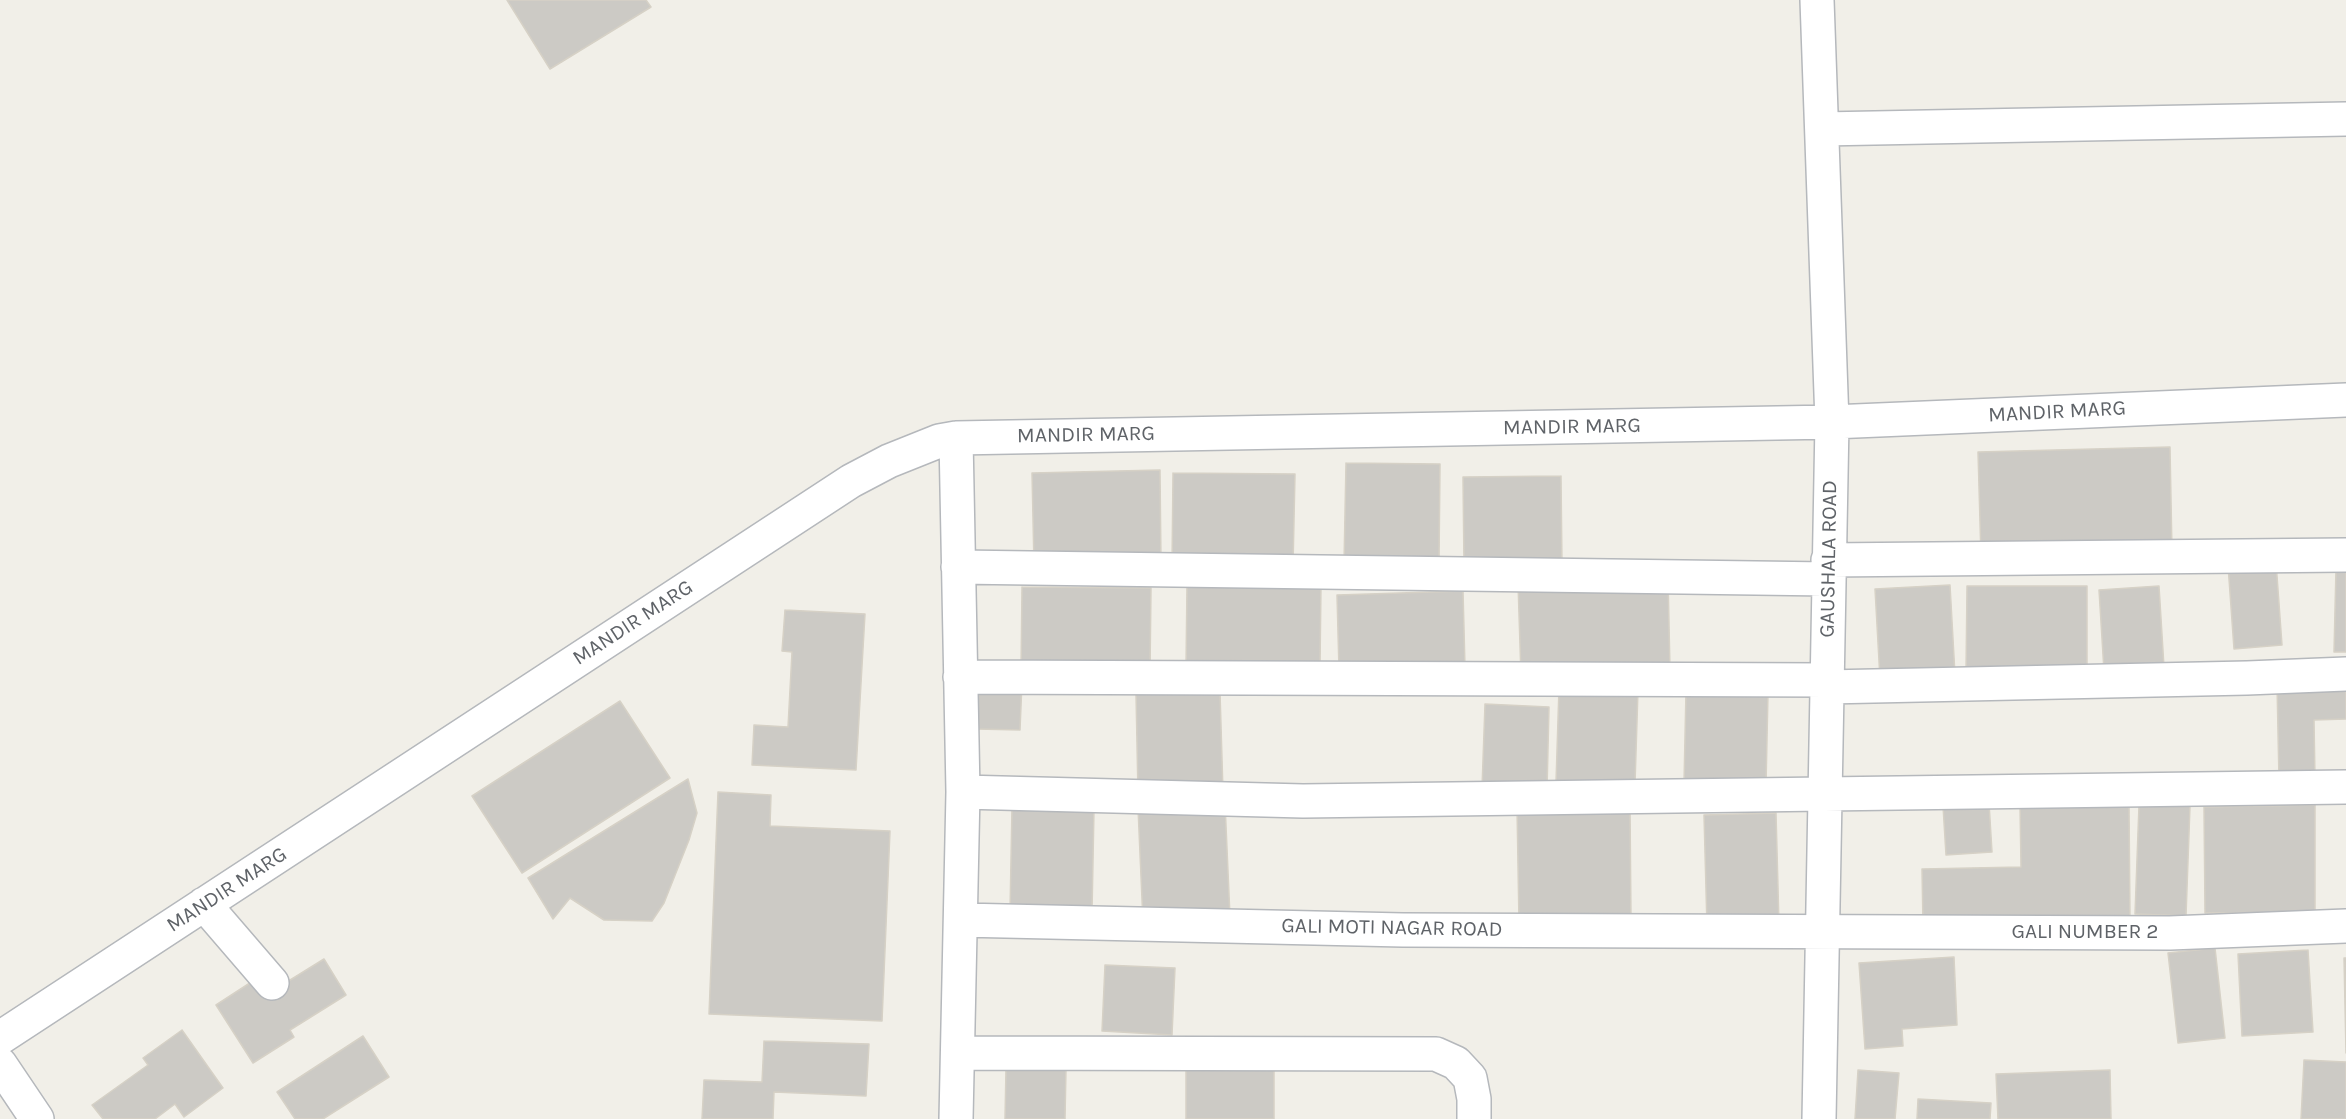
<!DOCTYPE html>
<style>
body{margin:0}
canvas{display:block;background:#f1efe8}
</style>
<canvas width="2346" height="1119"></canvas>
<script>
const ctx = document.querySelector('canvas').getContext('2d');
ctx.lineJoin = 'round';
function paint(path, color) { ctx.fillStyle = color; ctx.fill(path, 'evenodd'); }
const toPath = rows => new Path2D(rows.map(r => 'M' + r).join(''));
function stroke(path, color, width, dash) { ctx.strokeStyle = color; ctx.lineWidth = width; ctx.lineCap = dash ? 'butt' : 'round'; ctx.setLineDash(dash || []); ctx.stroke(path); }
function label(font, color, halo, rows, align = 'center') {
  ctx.font = font + ' Karla,sans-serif'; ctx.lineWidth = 4.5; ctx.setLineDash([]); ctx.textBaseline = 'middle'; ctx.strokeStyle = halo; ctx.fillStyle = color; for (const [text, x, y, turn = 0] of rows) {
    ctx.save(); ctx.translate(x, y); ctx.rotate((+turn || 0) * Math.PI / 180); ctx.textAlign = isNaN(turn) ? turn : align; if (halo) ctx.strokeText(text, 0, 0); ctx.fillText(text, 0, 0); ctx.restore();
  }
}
const building = toPath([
 [507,0,646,0,651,7,550,69,507,0],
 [2170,447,2172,552,1981,557,1978,452,2170,447],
 [1346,463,1440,464,1439,563,1344,563,1346,463],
 [1160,470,1161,563,1034,565,1032,473,1160,470],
 [1173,473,1295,474,1293,566,1172,566,1173,473],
 [1561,476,1562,566,1464,567,1463,477,1561,476],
 [2276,562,2282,645,2234,649,2228,565,2276,562],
 [2336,568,2346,568,2346,652,2334,652,2336,568],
 [1668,578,1670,670,1521,676,1518,583,1668,578],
 [1187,584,1321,585,1320,667,1186,667,1187,584],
 [1950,585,1955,675,1880,679,1875,589,1950,585],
 [1967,586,2087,586,2087,674,1966,673,1967,586],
 [2159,586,2164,667,2104,671,2099,590,2159,586],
 [1022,587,1151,588,1150,673,1021,672,1022,587],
 [1463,591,1465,667,1339,670,1337,595,1463,591],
 [785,610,865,614,856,770,752,765,754,725,788,727,792,652,782,651,785,610],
 [977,680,1022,682,1020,730,976,729,977,680],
 [2346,682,2346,719,2314,720,2315,779,2279,780,2277,684,2346,682],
 [1559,688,1638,690,1635,784,1556,782,1559,688],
 [1686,691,1768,693,1766,785,1684,783,1686,691],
 [1220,692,1223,792,1138,794,1136,694,1220,692],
 [620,701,670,778,522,873,472,796,620,701],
 [1485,704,1549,707,1547,790,1482,788,1485,704],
 [688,779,697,813,689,840,664,903,652,921,604,920,570,898,553,919,528,878,688,779],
 [718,792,771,795,770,826,890,831,882,1021,709,1014,718,792],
 [1225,803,1230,917,1143,922,1138,808,1225,803],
 [1989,803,1992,852,1946,855,1943,806,1989,803],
 [2129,803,2130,922,1923,926,1922,869,2021,867,2020,805,2129,803],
 [1630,805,1631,921,1519,923,1517,807,1630,805],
 [2139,805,2190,806,2186,916,2135,914,2139,805],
 [2315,805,2315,912,2205,913,2204,807,2315,805],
 [1012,807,1094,809,1092,913,1010,912,1012,807],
 [1776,813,1779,925,1707,927,1704,815,1776,813],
 [2215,948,2225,1038,2178,1043,2168,953,2215,948],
 [2308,950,2313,1032,2242,1036,2238,954,2308,950],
 [1954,957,1957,1025,1902,1029,1903,1046,1865,1049,1859,963,1954,957],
 [2344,958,2346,958,2346,1053,2344,958],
 [324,959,346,995,290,1030,294,1037,253,1063,216,1005,256,979,266,995,324,959],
 [1105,965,1175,968,1172,1035,1102,1031,1105,965],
 [182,1030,223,1088,184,1117,175,1104,155,1119,103,1119,92,1105,148,1065,143,1058,182,1030],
 [363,1036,389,1077,323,1119,295,1119,277,1092,363,1036],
 [764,1041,869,1044,866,1096,774,1092,773,1119,702,1119,704,1080,762,1082,764,1041],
 [2304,1060,2346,1062,2346,1119,2301,1119,2304,1060],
 [1274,1065,1274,1119,1186,1119,1186,1066,1274,1065],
 [1006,1068,1066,1069,1065,1119,1005,1119,1006,1068],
 [1858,1070,1899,1073,1895,1119,1855,1119,1858,1070],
 [2110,1070,2111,1119,1998,1119,1996,1074,2110,1070],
 [1918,1099,1991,1103,1990,1119,1917,1119,1918,1099]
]);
paint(building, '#cccac5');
stroke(building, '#d6d1c6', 1.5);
const minor = toPath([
 [1817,0,1832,422,1819,1119],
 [1822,129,2346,119],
 [956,438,963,792,956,1119],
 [1828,560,2346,555],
 [958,567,1828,579],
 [960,677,1828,680],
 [1827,687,2247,678,2346,674],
 [963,792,1303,801,2346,787],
 [204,904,272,983],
 [961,920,1403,930,2170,933,2346,926],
 [0,1038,851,481,889,461,939,441,956,438,1832,422,2346,400],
 [959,1053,1436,1054,1456,1063,1470,1078,1474,1099,1474,1119],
 [0,1064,37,1119]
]);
stroke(minor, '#b5b8bc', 36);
stroke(minor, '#fff', 33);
label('21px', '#5f6368', '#fff', [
 ["MANDIR MARG",2057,412,-3],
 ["MANDIR MARG",1572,427,-1],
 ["MANDIR MARG",1086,435,-1],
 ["GAUSHALA ROAD",1829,559,-89],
 ["MANDIR MARG",633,623,-33],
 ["MANDIR MARG",227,890,-33],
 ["GALI MOTI NAGAR ROAD",1392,928,1],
 ["GALI NUMBER 2",2085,932]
]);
</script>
